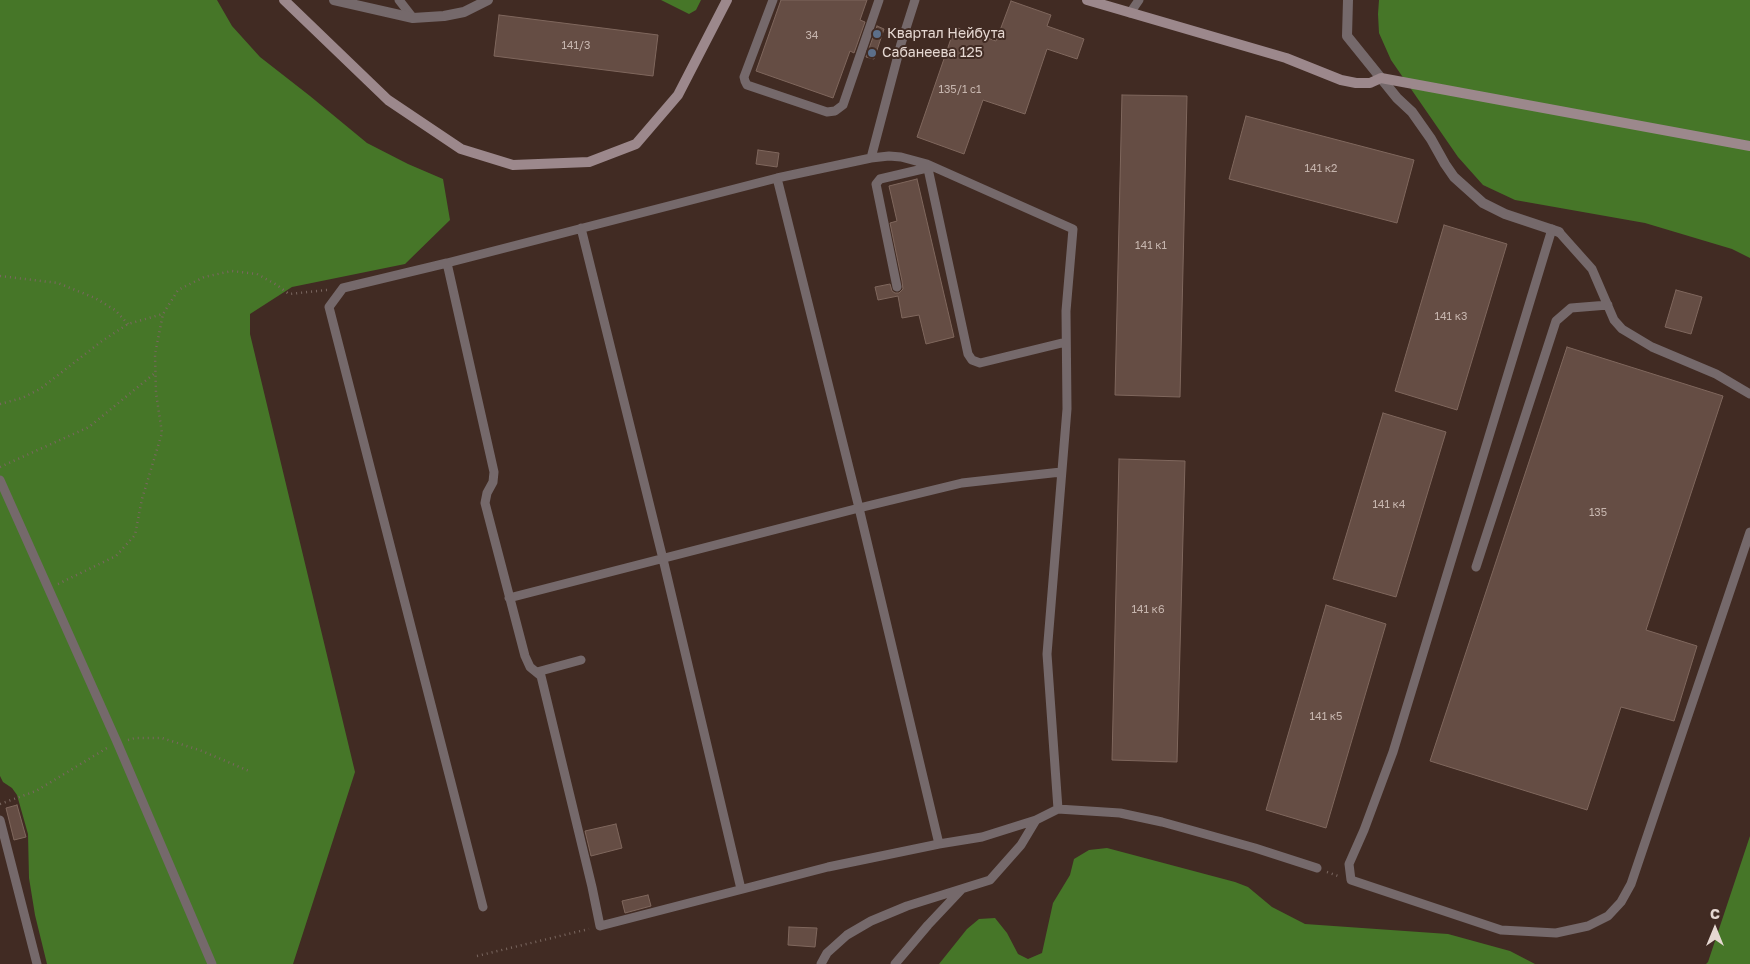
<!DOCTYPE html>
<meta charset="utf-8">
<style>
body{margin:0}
#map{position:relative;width:1750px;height:964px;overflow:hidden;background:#412b23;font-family:"Golos Text",sans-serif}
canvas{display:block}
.north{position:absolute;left:1690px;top:904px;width:50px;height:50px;-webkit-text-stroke:4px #412b23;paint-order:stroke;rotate:0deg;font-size:14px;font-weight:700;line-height:20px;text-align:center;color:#e6d8d2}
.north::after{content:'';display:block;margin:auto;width:18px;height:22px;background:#e6d8d2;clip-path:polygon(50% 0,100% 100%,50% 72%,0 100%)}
</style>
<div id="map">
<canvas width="1750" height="964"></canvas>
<div class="north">С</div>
</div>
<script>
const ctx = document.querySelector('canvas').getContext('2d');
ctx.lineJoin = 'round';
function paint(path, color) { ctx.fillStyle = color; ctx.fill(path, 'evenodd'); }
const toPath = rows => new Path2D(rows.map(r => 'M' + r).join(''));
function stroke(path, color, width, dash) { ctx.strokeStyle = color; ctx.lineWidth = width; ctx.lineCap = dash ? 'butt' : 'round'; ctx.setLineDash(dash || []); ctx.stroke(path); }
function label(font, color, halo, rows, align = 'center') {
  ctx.font = font + ' "Golos Text",sans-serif'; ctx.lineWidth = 4; ctx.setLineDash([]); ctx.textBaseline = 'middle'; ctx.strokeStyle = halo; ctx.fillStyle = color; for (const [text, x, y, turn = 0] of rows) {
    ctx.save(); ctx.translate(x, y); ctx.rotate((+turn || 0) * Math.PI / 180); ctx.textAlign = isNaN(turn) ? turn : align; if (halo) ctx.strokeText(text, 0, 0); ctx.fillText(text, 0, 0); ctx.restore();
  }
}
paint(toPath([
 [0,0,217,0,232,26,260,57,310,96,367,143,408,164,443,179,450,220,405,264,292,287,250,314,250,334,355,772,293,964,47,964,35,915,29,878,28,834,17,795,12,788,3,782,0,776],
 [661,0,701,0,696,10,689,14],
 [1379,0,1750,0,1750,258,1732,249,1645,223,1515,200,1483,185,1458,157,1391,60,1379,33,1378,14],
 [1750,836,1750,964,1706,964,1708,962],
 [1107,848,1235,882,1248,887,1272,907,1305,924,1448,934,1510,951,1535,964,939,964,967,929,979,919,995,918,1007,933,1018,954,1028,959,1042,953,1053,903,1070,875,1074,859,1089,850]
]), '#467628');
const building = toPath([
 [781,0,867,0,860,20,865,22,854,53,850,51,833,98,756,71,781,0],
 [1011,1,1051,15,1047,26,1084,39,1077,59,1047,49,1025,114,983,100,964,154,917,137,955,27,996,41,1011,1],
 [499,15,658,35,653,76,494,56,499,15],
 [877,26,884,29,874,59,866,57,877,26],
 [1122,95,1187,96,1180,397,1115,395,1122,95],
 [1246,116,1414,160,1397,223,1229,179,1246,116],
 [758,150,779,153,777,167,756,164,758,150],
 [917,179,954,337,926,344,919,315,902,318,898,296,878,300,875,287,890,284,892,291,895,293,899,293,903,289,902,281,890,223,897,221,889,186,917,179],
 [1444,225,1507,244,1457,410,1395,391,1444,225],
 [1676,290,1702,297,1691,334,1665,327,1676,290],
 [1567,347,1723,396,1646,630,1697,646,1674,721,1621,707,1587,810,1430,761,1567,347],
 [1383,413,1446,432,1396,597,1333,579,1383,413],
 [1119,459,1185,461,1177,762,1112,760,1119,459],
 [1326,605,1386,624,1326,828,1266,810,1326,605],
 [17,805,26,837,14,840,6,808,17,805],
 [616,824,622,848,591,856,585,831,616,824],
 [648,895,651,906,625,913,622,901,648,895],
 [789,927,817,928,815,947,788,945,789,927]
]);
paint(building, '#654d44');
stroke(building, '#7f675d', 1);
stroke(toPath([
 [0,276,58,283,95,298,115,310,128,324],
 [0,404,22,398,40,389,102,341,128,324,163,314,178,290,204,277,232,271,257,274,277,285,289,294,327,290],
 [0,467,89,427,155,373],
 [58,584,116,556,135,535,142,499,162,433,156,393,155,354,163,314],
 [128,740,135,738,162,738,202,751,249,771],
 [0,804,36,791,107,748],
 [1327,872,1338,876],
 [477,956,589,929]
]), '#7a6760', 2.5, [1, 4]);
stroke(toPath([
 [399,0,413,18],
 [773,0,744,77,745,81,747,85,827,112,835,111,843,105,879,0],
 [915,0,901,44,871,158,777,178,447,263,494,472,493,482,487,493,485,503,525,656,530,667,541,676,592,887,600,926,828,867,939,844,982,837,1036,820,1058,809,1120,813,1162,822,1255,848,1317,868],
 [1130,13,1139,0],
 [871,158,889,156,901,157,927,164,1073,229,1066,311,1067,409,1047,654,1058,809],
 [927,164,968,354,972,360,980,363,1066,342],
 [777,178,859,508,939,844],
 [581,228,663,559,741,889],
 [1552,229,1393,752,1364,830,1349,864,1351,880,1501,930,1556,933,1588,926,1608,916,1621,902,1631,884,1750,532],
 [1559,232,1592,269,1614,320,1622,329,1652,347,1716,374,1750,394],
 [447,263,343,288,329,307,483,907],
 [897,287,876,184,880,179,927,168],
 [0,480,117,742,212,964],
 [1476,567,1556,321,1571,308,1608,305],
 [509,598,859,508,962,483,1061,472],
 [537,672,581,660],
 [0,820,37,964],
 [821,964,827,953,847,935,871,921,907,906,990,880,1021,845,1036,820],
 [895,964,928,925,961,890]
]), '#75696b', 9);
stroke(toPath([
 [334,0,413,18,444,16,464,12,488,0],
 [1348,0,1347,36,1397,98,1412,112,1431,139,1445,164,1454,177,1483,203,1505,214,1559,232]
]), '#75696b', 10);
stroke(toPath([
 [284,0,388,100,461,149,513,165,589,162,636,144,678,95,727,0],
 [1087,0,1286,58,1341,80,1356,83,1370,83,1381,78,1750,146]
]), '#9c888c', 10);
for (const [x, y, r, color] of [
 [877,34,5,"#5c6f8a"],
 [872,53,5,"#5c6f8a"]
]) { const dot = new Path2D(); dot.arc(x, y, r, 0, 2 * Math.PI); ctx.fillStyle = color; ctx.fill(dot); stroke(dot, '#412b23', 2); }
label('11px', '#c6b5ae', null, [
 ["34",812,36],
 ["141/3",576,46],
 ["135/1 с1",960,90],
 ["141 к2",1321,169],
 ["141 к1",1151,246],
 ["141 к3",1451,317],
 ["141 к4",1389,505],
 ["135",1598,513],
 ["141 к6",1148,610],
 ["141 к5",1326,717]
]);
label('14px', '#e6d8d2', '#412b23', [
 ["Квартал Нейбута",887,34],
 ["Сабанеева 125",882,53]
], 'left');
</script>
